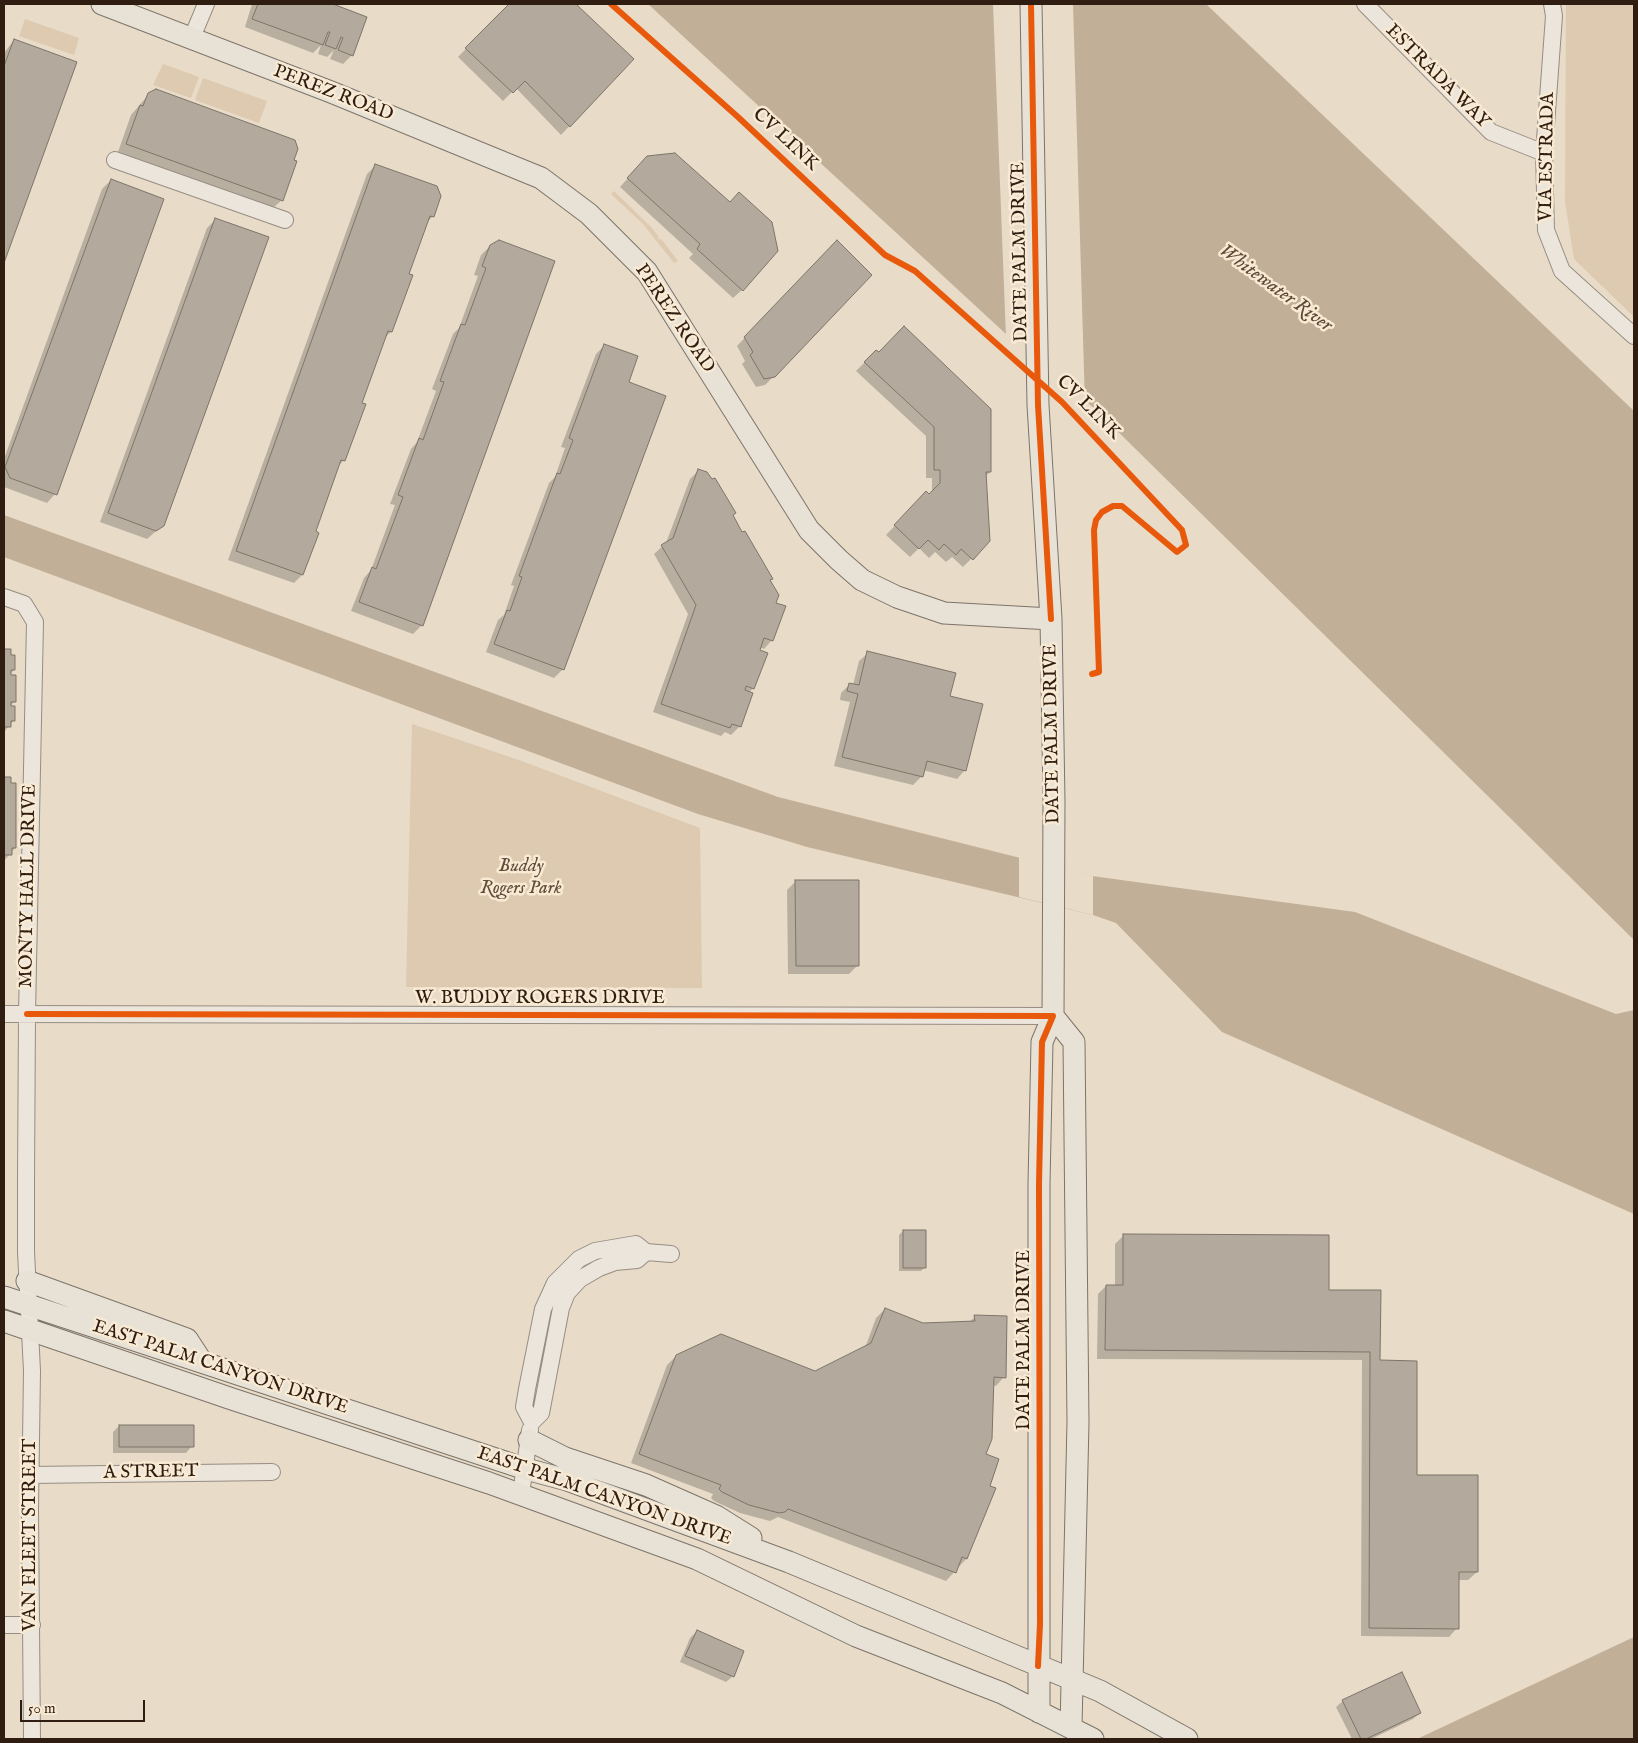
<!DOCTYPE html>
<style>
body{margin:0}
#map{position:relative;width:1638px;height:1743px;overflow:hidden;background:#e8dbc8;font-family:"IM FELL English",serif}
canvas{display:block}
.frame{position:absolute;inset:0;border:5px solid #301d12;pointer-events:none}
.scale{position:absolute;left:20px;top:1700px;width:125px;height:22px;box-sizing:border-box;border:2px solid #301d12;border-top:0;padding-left:6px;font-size:15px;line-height:18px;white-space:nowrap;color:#301d12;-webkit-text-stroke:4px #f8ead3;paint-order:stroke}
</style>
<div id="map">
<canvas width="1638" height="1743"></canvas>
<div class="frame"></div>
<div class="scale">50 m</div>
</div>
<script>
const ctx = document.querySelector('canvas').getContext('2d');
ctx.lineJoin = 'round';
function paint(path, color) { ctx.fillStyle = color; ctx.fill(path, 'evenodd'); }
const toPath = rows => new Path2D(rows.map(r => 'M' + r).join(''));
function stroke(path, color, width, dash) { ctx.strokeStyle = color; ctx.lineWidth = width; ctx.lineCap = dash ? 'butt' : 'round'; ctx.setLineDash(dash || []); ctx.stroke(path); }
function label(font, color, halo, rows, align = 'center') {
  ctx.font = font + ' "IM FELL English",serif'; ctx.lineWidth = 5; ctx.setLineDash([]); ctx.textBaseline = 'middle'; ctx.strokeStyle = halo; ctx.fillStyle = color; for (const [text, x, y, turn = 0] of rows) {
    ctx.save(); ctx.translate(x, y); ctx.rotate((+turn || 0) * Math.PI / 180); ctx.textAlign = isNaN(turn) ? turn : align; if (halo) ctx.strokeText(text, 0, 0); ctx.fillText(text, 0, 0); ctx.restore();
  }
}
paint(toPath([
 [1566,4,1634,4,1634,317,1574,259,1565,201],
 [25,19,79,38,74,55,19,36],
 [163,64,199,77,191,98,153,85],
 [203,78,267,101,259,123,195,100],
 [614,191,651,227,659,237,657,238,662,240,678,261,674,263,643,224,611,194],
 [412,724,519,760,700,828,702,988,406,987]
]), '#ddcab1');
paint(toPath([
 [648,4,1206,4,1634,411,1634,940,1095,409,1006,334],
 [4,515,778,797,1092,876,1355,912,1616,1014,1634,1010,1634,1214,1222,1032,1116,923,1093,915,807,847,698,814,4,557],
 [1634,1637,1634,1739,1417,1739]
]), '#c2af97');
paint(toPath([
 [993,4,1073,4,1085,404,1006,338],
 [1019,857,1093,876,1093,915,1019,897]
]), '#e8dbc8');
paint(toPath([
 [252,4,330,4,366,17,352,55,343,64,330,59,334,50,327,57,318,54,321,45,313,53,245,27],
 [510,4,574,4,633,59,561,135,516,88,503,101,458,57],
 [14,40,75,63,4,260,4,53],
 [149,94,282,200,273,208,118,152,131,115],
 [376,165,433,216,426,223,407,274,391,332,384,338,361,404,344,460,337,467,314,532,317,534,302,575,294,583,228,560,367,174],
 [639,166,742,290,733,298,689,258,693,254,620,187],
 [111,180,55,494,47,503,4,487,4,459,102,189],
 [216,219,162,526,147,539,100,522,207,228],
 [837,242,774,376,765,385,756,387,742,364,745,361,737,346],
 [490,246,422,625,413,634,351,611,364,578,371,570,395,505,390,504,411,449,417,442,436,391,432,389,453,334,459,328,478,276,474,275,481,255],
 [605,345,627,383,563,669,554,678,486,652,498,620,504,615,514,586,511,585,549,483,555,477,565,448,561,447,596,354],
 [876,351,990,472,985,477,989,541,963,567,952,557,946,562,935,552,929,558,919,548,910,557,886,535,926,493,929,496,932,493,932,478,926,478,926,436,856,371],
 [699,470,731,516,771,579,769,581,774,603,772,640,764,649,759,647,753,688,749,693,740,726,731,735,725,732,721,736,653,712,688,614,654,554,666,543,690,479],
 [4,651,9,651,14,670,10,674,15,701,8,708,14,720,4,732],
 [868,653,949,697,965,770,957,779,923,770,922,776,913,785,834,766,850,702,840,700,841,693,850,684,853,685,859,661],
 [4,778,10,778,15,848,4,861],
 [796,881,857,966,849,974,788,974,787,890],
 [903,1231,925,1267,921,1271,899,1271,899,1235],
 [1124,1235,1328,1291,1379,1362,1416,1476,1477,1572,1468,1580,1458,1580,1457,1628,1449,1637,1361,1636,1362,1360,1097,1359,1098,1294,1106,1286,1115,1286,1115,1244],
 [885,1309,923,1324,968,1323,975,1317,1004,1377,996,1386,992,1385,984,1455,988,1487,994,1489,966,1559,946,1581,778,1517,770,1521,740,1513,714,1501,711,1498,713,1494,631,1463,667,1365,676,1356,815,1372,865,1348,876,1318],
 [119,1426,192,1446,186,1453,113,1453,113,1432],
 [697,1631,733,1676,726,1682,680,1662,690,1638],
 [1343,1701,1420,1713,1413,1719,1371,1739,1352,1739,1336,1707]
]), '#0003');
const building = toPath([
 [258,4,333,4,367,17,353,56,338,50,343,38,341,37,336,49,325,45,330,32,328,32,323,45,252,19,258,4],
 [509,4,576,4,634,59,570,127,525,81,513,93,465,48,509,4],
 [14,39,77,62,4,263,4,66,14,39],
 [156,89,295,140,298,149,294,160,297,161,283,201,126,144,140,105,143,106,148,93,156,89],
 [675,153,730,202,739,192,772,222,778,251,743,291,697,249,700,244,627,178,647,156,675,153],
 [375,164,437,186,441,196,434,217,430,216,409,274,413,275,392,332,388,331,362,403,366,404,345,461,341,460,316,531,319,533,303,575,236,551,375,164],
 [111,179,164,199,57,495,10,478,5,467,111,179],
 [215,218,269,237,164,526,156,531,108,513,215,218],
 [499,240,555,261,423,626,359,602,372,567,376,569,403,497,398,495,419,438,423,440,444,382,440,381,461,324,465,325,486,268,482,266,490,245,499,240],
 [837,240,872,275,775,377,764,379,750,355,753,352,744,337,837,240],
 [904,326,991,409,991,472,986,472,990,541,973,560,961,549,956,555,944,544,939,550,928,540,919,549,894,525,926,491,929,494,940,483,940,470,934,470,934,427,864,362,876,350,879,352,904,326],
 [604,344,638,356,629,382,666,396,564,670,494,644,507,610,510,611,522,577,519,576,557,473,560,474,573,440,569,438,604,344],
 [698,469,707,472,712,479,715,478,736,513,733,515,742,532,745,531,773,579,770,580,779,595,776,603,786,606,773,641,764,638,760,650,768,653,754,689,746,686,745,690,753,693,741,727,732,724,730,728,661,704,696,605,661,545,673,538,698,469],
 [4,634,4,649,11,649,11,655,15,655,15,670,11,670,11,675,16,675,16,702,11,702,11,706,15,706,15,721,11,721,11,727,4,727,4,741,4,634],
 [867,651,956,673,950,696,983,704,966,771,927,761,923,777,842,757,858,694,847,691,849,683,859,685,867,651],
 [4,761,4,777,11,777,11,783,16,783,16,848,12,848,12,855,4,855,4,870,4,761],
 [795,880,859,880,859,966,796,966,795,880],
 [903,1230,926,1230,926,1268,903,1268,903,1230],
 [1123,1234,1329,1235,1329,1290,1381,1290,1380,1360,1417,1361,1417,1475,1478,1475,1478,1572,1459,1572,1459,1629,1369,1628,1370,1352,1105,1350,1106,1285,1123,1285,1123,1234],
 [885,1308,923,1323,975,1321,974,1315,1007,1316,1006,1378,994,1377,992,1439,986,1454,999,1459,990,1486,996,1488,967,1559,962,1557,956,1573,788,1509,785,1512,779,1513,749,1505,722,1492,719,1489,721,1485,639,1454,676,1355,721,1334,815,1371,871,1343,885,1308],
 [119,1425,194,1425,194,1447,119,1447,119,1425],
 [697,1630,744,1651,734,1677,685,1656,697,1630],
 [1402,1672,1421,1713,1366,1739,1361,1739,1342,1700,1402,1672]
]);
paint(building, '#b3a99c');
stroke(building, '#7d7469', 1);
const minor = toPath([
 [1365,4,1491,132,1544,153],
 [1552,4,1554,16,1544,153,1546,230,1562,271,1634,336],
 [191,40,206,4],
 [115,160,285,220],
 [4,597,24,604,35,622,27,1014,26,1179,26,1252,32,1371,30,1510,32,1739],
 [4,1014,1053,1016],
 [532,1422,524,1407,527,1389,543,1309,555,1283,579,1259,595,1251,636,1244,646,1252,671,1254],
 [532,1422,541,1413,561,1308,567,1293,580,1279,599,1268,615,1262,637,1260,646,1252],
 [30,1475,272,1472],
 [521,1494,530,1430],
 [4,1625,32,1625]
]);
const major = toPath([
 [102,4,331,92,541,178,589,214,647,272,809,530,839,560,862,580,897,597,944,613,1051,619],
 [1031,4,1038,405,1051,619,1054,802,1053,1016,1042,1042,1039,1184,1039,1712],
 [1053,1016,1074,1042,1078,1422,1071,1727],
 [27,1281,187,1339,202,1362],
 [4,1297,526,1469,567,1480,789,1562,1100,1691,1187,1739],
 [4,1321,232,1399,489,1483,697,1559,856,1636,1002,1693,1093,1739],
 [529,1440,565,1458,646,1485,716,1516,751,1538]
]);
stroke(minor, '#978d82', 18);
stroke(major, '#7d7469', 23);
stroke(minor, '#ebe5dc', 16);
stroke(major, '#e8e1d6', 21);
stroke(toPath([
 [611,4,738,117,885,255,915,271,1062,402,1182,530,1186,545,1177,552,1122,506,1113,506,1102,512,1096,520,1094,530,1099,672,1092,674],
 [1031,4,1038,405,1051,619],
 [27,1014,1053,1016,1042,1042,1039,1184,1040,1624,1038,1666]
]), '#e8590c', 6);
label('19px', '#301d12', '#f8ead3', [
 ["ESTRADA WAY",1437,77,45],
 ["PEREZ ROAD",333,94,21],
 ["CV LINK",785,140,43],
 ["VIA ESTRADA",1548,157,-89],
 ["DATE PALM DRIVE",1021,252,-91],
 ["PEREZ ROAD",674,319,56],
 ["CV LINK",1088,408,45],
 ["DATE PALM DRIVE",1053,734,-91],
 ["MONTY HALL DRIVE",29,886,-89],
 ["W. BUDDY ROGERS DRIVE",540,999],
 ["DATE PALM DRIVE",1025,1340,-90],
 ["EAST PALM CANYON DRIVE",220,1368,18],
 ["A STREET",151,1473,-1],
 ["EAST PALM CANYON DRIVE",604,1497,19],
 ["VAN FLEET STREET",31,1535,-90]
]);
label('italic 19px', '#614d3c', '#f8ead3', [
 ["Buddy",521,867],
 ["Rogers Park",521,889]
]);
label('italic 20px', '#5e4939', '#f8ead3', [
 ["Whitewater River",1275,289,36]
]);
</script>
